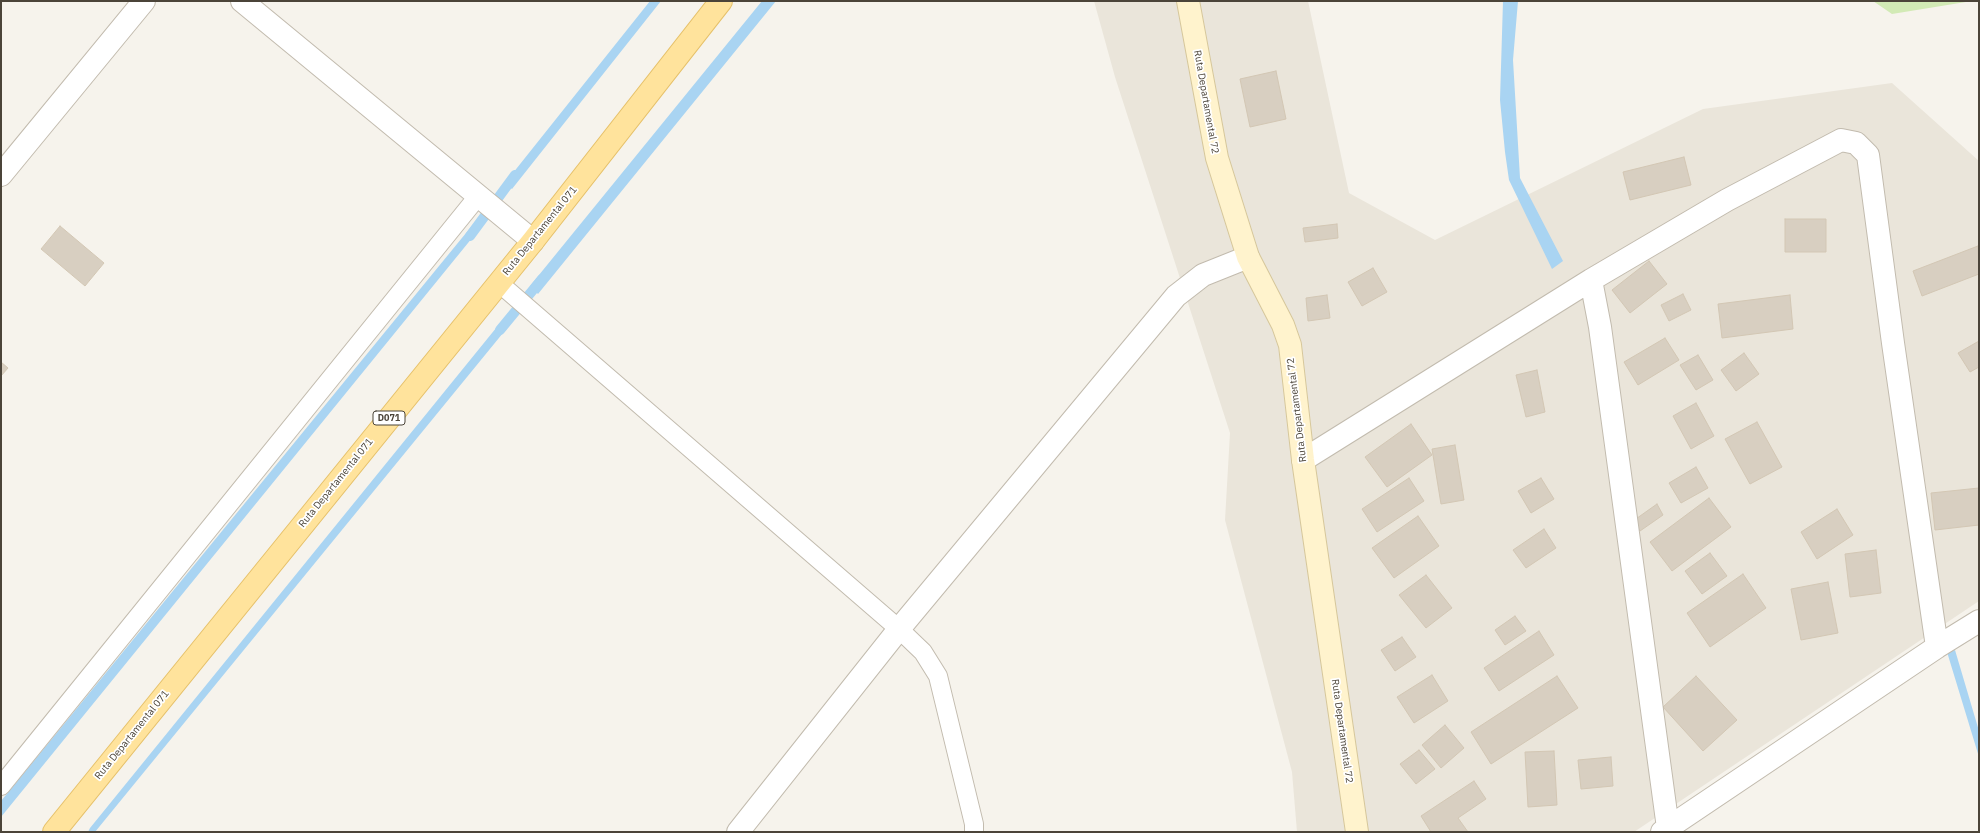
<!DOCTYPE html>
<style>
body{margin:0}
#map{position:relative;width:1980px;height:833px;overflow:hidden;background:#f6f3ec;font-family:"IBM Plex Sans",sans-serif}
canvas{display:block}
.frame{position:absolute;inset:0;border:2px solid #4b4439;pointer-events:none}
</style>
<div id="map">
<canvas width="1980" height="833"></canvas>
<div class="frame"></div>
</div>
<script>
const ctx = document.querySelector('canvas').getContext('2d');
ctx.lineJoin = 'round';
function paint(path, color) { ctx.fillStyle = color; ctx.fill(path, 'evenodd'); }
const toPath = rows => new Path2D(rows.map(r => 'M' + r).join(''));
function stroke(path, color, width, dash) { ctx.strokeStyle = color; ctx.lineWidth = width; ctx.lineCap = dash ? 'butt' : 'round'; ctx.setLineDash(dash || []); ctx.stroke(path); }
function label(font, color, halo, rows, align = 'center') {
  ctx.font = font + ' "IBM Plex Sans",sans-serif'; ctx.lineWidth = 3.5; ctx.setLineDash([]); ctx.textBaseline = 'middle'; ctx.strokeStyle = halo; ctx.fillStyle = color; for (const [text, x, y, turn = 0] of rows) {
    ctx.save(); ctx.translate(x, y); ctx.rotate((+turn || 0) * Math.PI / 180); ctx.textAlign = isNaN(turn) ? turn : align; if (halo) ctx.strokeText(text, 0, 0); ctx.fillText(text, 0, 0); ctx.restore();
  }
}
paint(toPath([
 [1094,1,1308,1,1349,193,1435,240,1703,109,1892,83,1979,161,1979,601,1634,832,1297,832,1292,772,1225,520,1230,433,1115,77]
]), '#eae5da');
paint(toPath([
 [1873,1,1979,1,1979,2,1972,1,1892,14]
]), '#d2eab5');
paint(toPath([
 [650,1,661,1,512,189,505,183],
 [762,1,776,1,538,294,530,286],
 [1503,1,1518,1,1513,60,1520,178,1563,261,1552,269,1509,180,1505,152,1500,100],
 [475,222,481,227,1,817,1,801],
 [505,317,512,322,95,832,88,832,90,828],
 [1955,650,1979,731,1979,757,1947,652]
]), '#a9d4f2');
stroke(toPath([
 [470,236,515,175],
 [500,330,542,279]
]), '#a9d4f2', 10);
const building = toPath([
 [1276,71,1286,119,1250,127,1240,79,1276,71],
 [1684,157,1691,185,1630,200,1623,172,1684,157],
 [1785,219,1826,219,1826,252,1785,252,1785,219],
 [1337,224,1338,238,1305,242,1303,228,1337,224],
 [60,226,104,263,85,286,41,249,60,226],
 [1978,246,1979,274,1922,296,1913,271,1978,246],
 [1649,261,1667,284,1630,313,1612,290,1649,261],
 [1373,268,1387,292,1362,306,1348,282,1373,268],
 [1683,294,1691,310,1669,321,1661,305,1683,294],
 [1327,295,1330,318,1308,321,1306,298,1327,295],
 [1790,295,1793,329,1722,338,1718,304,1790,295],
 [1665,338,1679,360,1638,385,1624,362,1665,338],
 [1979,341,1979,367,1970,372,1958,353,1979,341],
 [1744,353,1759,374,1736,391,1721,370,1744,353],
 [1698,355,1713,380,1696,390,1680,365,1698,355],
 [1,362,8,368,1,376,1,362],
 [1537,370,1545,412,1526,417,1516,375,1537,370],
 [1696,403,1714,436,1691,449,1673,416,1696,403],
 [1757,422,1782,467,1750,484,1725,439,1757,422],
 [1411,424,1432,455,1387,487,1365,457,1411,424],
 [1455,445,1464,500,1441,504,1432,449,1455,445],
 [1696,467,1708,488,1681,503,1669,483,1696,467],
 [1409,478,1424,501,1377,532,1362,509,1409,478],
 [1541,478,1554,499,1531,513,1518,491,1541,478],
 [1979,488,1979,525,1935,530,1931,493,1979,488],
 [1709,498,1731,527,1672,571,1650,542,1709,498],
 [1657,504,1663,515,1640,531,1633,521,1657,504],
 [1837,509,1853,535,1817,559,1801,532,1837,509],
 [1418,516,1439,546,1394,578,1372,548,1418,516],
 [1544,529,1556,548,1526,568,1513,550,1544,529],
 [1876,550,1881,593,1850,597,1845,554,1876,550],
 [1710,553,1727,576,1702,594,1685,571,1710,553],
 [1743,574,1766,608,1710,647,1687,613,1743,574],
 [1426,575,1452,608,1426,628,1399,595,1426,575],
 [1828,582,1838,633,1801,640,1791,589,1828,582],
 [1515,616,1526,631,1505,645,1495,630,1515,616],
 [1539,631,1554,655,1499,691,1484,668,1539,631],
 [1402,637,1416,657,1395,671,1381,650,1402,637],
 [1432,675,1448,701,1414,723,1397,697,1432,675],
 [1557,676,1578,708,1491,764,1471,732,1557,676],
 [1696,676,1737,720,1703,751,1663,707,1696,676],
 [1445,725,1464,748,1441,768,1422,745,1445,725],
 [1419,750,1435,769,1416,784,1400,764,1419,750],
 [1554,751,1557,805,1528,807,1525,752,1554,751],
 [1611,757,1613,786,1581,789,1578,760,1611,757],
 [1474,781,1486,799,1458,818,1468,832,1431,832,1421,816,1474,781]
]);
paint(building, '#d8cfc1');
stroke(building, '#d3c7b4', 1);
const lane = toPath([
 [499,283,899,629,923,652,938,676,974,824,974,832],
 [1,786,479,195]
]);
const street = toPath([
 [242,1,533,241],
 [1,175,144,1],
 [1591,280,1727,200,1841,140,1856,143,1868,155,1893,343,1937,647],
 [1303,460,1591,280,1600,327,1668,828],
 [738,832,899,629,1176,296,1203,275,1248,257],
 [1662,832,1937,647,1979,621]
]);
const secondary = toPath([
 [1188,1,1217,158,1248,257,1283,325,1290,345,1303,460,1357,832]
]);
const primary = toPath([
 [54,832,533,241,721,1]
]);
stroke(lane, '#c2bbae', 20);
stroke(street, '#c2bbae', 24);
stroke(secondary, '#d6c79b', 24);
stroke(primary, '#e6c16a', 24);
stroke(lane, '#fff', 18);
stroke(street, '#fff', 22);
stroke(secondary, '#fff3cd', 22);
stroke(primary, '#ffe39c', 22);
for (const [x, y, w] of [
 [389,418,32]
]) { const box = new Path2D(); box.roundRect(x - w / 2, y - 7, w, 14, 3); ctx.fillStyle = '#fff'; ctx.fill(box); stroke(box, '#4b4439', 1); }
label('bold 9px', '#4b4439', null, [
 ["D071",389,418]
]);
label('10px', '#4b4439', '#fff', [
 ["Ruta Departamental 72",1206,102,80],
 ["Ruta Departamental 071",540,231,-51],
 ["Ruta Departamental 72",1297,410,-97],
 ["Ruta Departamental 071",336,483,-51],
 ["Ruta Departamental 72",1342,731,82],
 ["Ruta Departamental 071",132,735,-51]
]);
</script>
